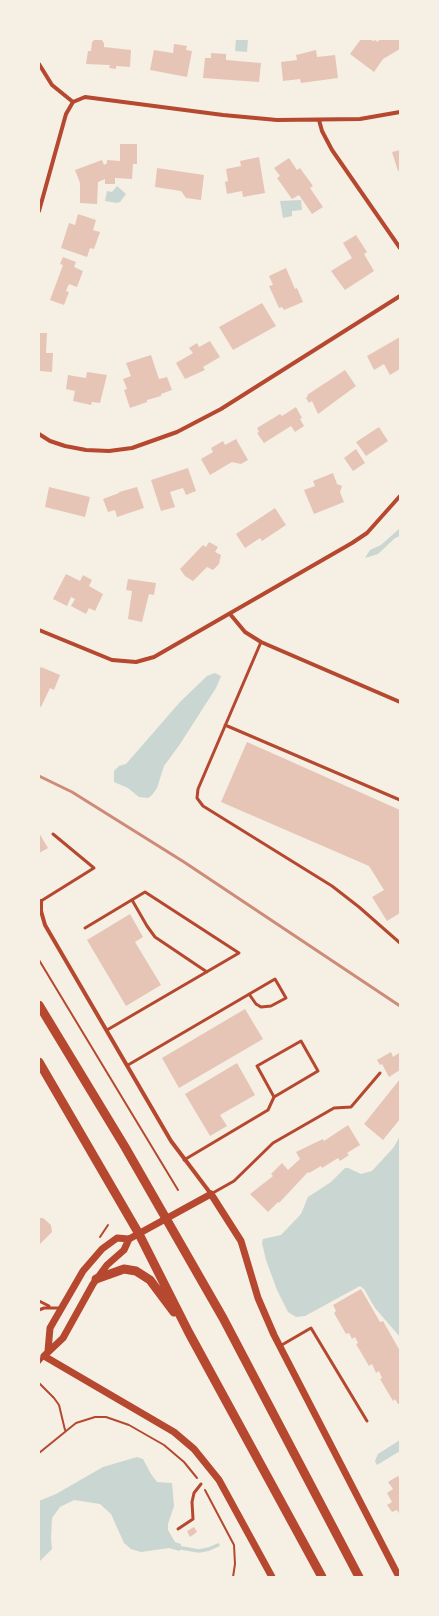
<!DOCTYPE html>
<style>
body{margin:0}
#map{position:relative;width:439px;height:1616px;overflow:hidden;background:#f6efe4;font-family:Manrope,sans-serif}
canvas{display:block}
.frame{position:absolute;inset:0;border:40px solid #f6efe4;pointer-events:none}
</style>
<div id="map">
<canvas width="439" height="1616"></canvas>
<div class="frame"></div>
</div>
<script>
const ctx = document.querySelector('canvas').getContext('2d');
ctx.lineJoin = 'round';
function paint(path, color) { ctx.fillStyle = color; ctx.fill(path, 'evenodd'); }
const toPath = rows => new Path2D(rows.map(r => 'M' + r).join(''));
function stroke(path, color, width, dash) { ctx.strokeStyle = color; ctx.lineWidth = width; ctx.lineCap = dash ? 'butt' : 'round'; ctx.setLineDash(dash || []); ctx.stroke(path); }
paint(toPath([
 [236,39,248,39,247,52,235,51],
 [117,186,126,194,120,202,117,203,105,201,107,191,112,192],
 [301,200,302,210,292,211,292,216,283,218,280,201],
 [400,528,400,536,395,538,378,554,365,558,370,550,381,545],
 [215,673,221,676,216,688,180,744,164,766,157,788,152,795,148,798,139,797,128,788,114,782,114,771,119,766,126,764,180,702,207,676],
 [400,1136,400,1337,375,1308,364,1289,360,1286,305,1316,296,1317,288,1312,277,1290,266,1260,262,1243,263,1239,281,1235,301,1214,308,1197,331,1182,345,1168,348,1168,361,1174,372,1171,394,1147],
 [400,1440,400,1451,377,1465,375,1461,378,1454],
 [137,1457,143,1459,151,1474,157,1482,172,1483,174,1506,168,1524,168,1530,175,1542,181,1544,180,1551,169,1548,141,1552,131,1549,124,1543,111,1514,100,1504,74,1500,60,1507,52,1518,51,1539,52,1549,39,1562,39,1501,56,1494,103,1467]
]), '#c9d6d2');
stroke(toPath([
 [176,1547,199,1551,209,1549,218,1545]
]), '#c9d6d2', 3.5);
paint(toPath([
 [95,39,101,39,104,43,104,47,131,50,130,67,116,66,116,69,109,68,110,65,86,64,88,51,91,51,92,42],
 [361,39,370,39,373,41,376,40,377,42,381,39,400,39,400,49,383,59,374,72,350,54],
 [174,44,187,46,186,50,192,51,187,77,150,70,154,50,173,53],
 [316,50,317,57,335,55,338,78,301,83,300,79,283,81,281,62,297,60,296,55],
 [211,53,226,54,226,60,261,63,259,82,203,78,205,58,211,58],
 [120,144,137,144,137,164,133,164,132,179,115,178,115,184,105,184,105,179,98,182,97,204,80,203,80,183,75,170,102,160,104,165,107,163,107,160,120,161],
 [400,150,400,170,398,171,392,152],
 [259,157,265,193,243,197,242,191,227,194,225,182,228,181,226,169,241,166,240,161],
 [289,158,297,170,300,168,313,186,310,188,323,207,312,214,299,195,292,199,277,178,280,176,274,168],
 [157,168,204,175,201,200,186,198,181,191,155,187],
 [78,214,96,220,93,230,100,232,94,249,90,248,87,257,61,248,69,223,75,225],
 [356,235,367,252,364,254,374,271,345,290,331,271,352,258,343,243],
 [63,257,76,262,74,267,83,271,77,287,69,284,66,291,69,292,64,305,50,300,63,265,60,264],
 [286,268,295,289,297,288,303,302,284,310,282,307,279,308,269,286,273,285,269,276],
 [262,303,276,326,233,350,219,327],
 [39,333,47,333,46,353,53,353,52,372,39,371],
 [400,337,400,369,390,375,384,364,374,370,367,356],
 [210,341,220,357,203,367,205,370,185,379,176,363,193,353,189,348,197,343,199,347],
 [151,355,159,379,167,377,172,390,161,394,161,396,147,400,147,402,130,408,124,390,127,389,123,379,131,376,126,363],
 [345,370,356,386,318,414,312,401,309,403,306,398,308,396,307,395],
 [87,372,107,375,100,403,92,402,91,405,73,401,75,391,66,389,68,375,86,378],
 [296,407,302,418,300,419,304,426,295,432,291,426,264,443,257,433,259,432,257,428,280,414,282,416],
 [379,427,388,441,366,456,356,442],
 [236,439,248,460,241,464,232,462,210,475,201,459,213,452,211,448,223,441,225,445],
 [356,449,365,463,353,471,344,458],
 [188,468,196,491,186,495,183,488,170,492,175,507,161,511,151,480],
 [333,473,337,484,342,486,340,492,344,502,314,514,304,490,315,486,313,481],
 [49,487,90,497,85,517,45,507],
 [137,487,144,508,117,517,115,510,108,512,103,499,119,493,119,492],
 [275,508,286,525,262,541,260,538,245,548,236,534],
 [209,542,218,547,215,552,221,555,219,564,213,570,207,567,193,581,185,576,180,569,203,545,206,547],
 [66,574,80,581,83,575,92,580,89,586,103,594,95,611,89,608,86,614,71,606,75,599,71,597,67,606,53,599],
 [128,579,156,583,154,595,149,594,142,622,128,619,132,591,126,590],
 [41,667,60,675,54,690,50,688,41,707,39,706,39,670],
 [247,742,400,810,400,913,387,921,372,897,384,890,369,866,221,802],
 [39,833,48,848,39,853],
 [130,914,143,937,135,942,161,985,126,1006,87,940],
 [245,1009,263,1039,179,1088,162,1058],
 [391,1052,393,1057,399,1053,400,1055,400,1070,389,1077,382,1064,380,1065,377,1060],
 [237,1063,255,1095,220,1115,227,1126,210,1136,185,1094],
 [400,1079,400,1119,383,1140,364,1124],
 [348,1125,360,1145,347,1153,349,1155,340,1161,338,1158,322,1168,321,1166,309,1173,308,1172,279,1203,278,1202,268,1212,250,1194,273,1176,271,1174,282,1163,288,1170,300,1159,296,1152,323,1139,324,1141],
 [39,1218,43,1218,51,1225,52,1232,39,1245],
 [361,1289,380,1322,383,1321,400,1351,400,1404,398,1404,395,1399,393,1401,380,1379,382,1378,379,1371,376,1373,372,1364,369,1366,356,1344,358,1343,355,1337,352,1339,349,1333,346,1334,334,1313,336,1311,333,1305],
 [398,1476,400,1479,400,1515,397,1510,392,1512,387,1505,392,1502,387,1493,393,1489,388,1482],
 [194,1527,197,1532,190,1537,187,1531]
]), '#e6c5b7');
stroke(toPath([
 [39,960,178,1190],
 [100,1237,108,1225],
 [39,1383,54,1398,59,1405,65,1430],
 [39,1453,76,1423,95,1417,106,1417,129,1425,164,1445,184,1462,197,1478],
 [205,1490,234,1545,235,1564,233,1577]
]), '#b5482f', 2);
stroke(toPath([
 [261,642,198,789,197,798,203,806,332,886,359,907,400,943],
 [225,725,400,800],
 [132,900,147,926,155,937,207,972],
 [41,901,94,868,53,834],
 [85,928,145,892,239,953,107,1030],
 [128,1065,275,979,286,998,271,1006,261,1007,256,1004,249,994],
 [184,1160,268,1110,274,1097,318,1071,301,1041,257,1066,274,1097],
 [211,1194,234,1181,273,1143,334,1108,351,1107,380,1073],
 [39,1301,49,1306],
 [39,1310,44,1308,61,1308],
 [280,1346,311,1328,367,1421],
 [178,1529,193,1519,192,1502,194,1493,201,1484]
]), '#b5482f', 3);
stroke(toPath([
 [39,64,52,85,73,102],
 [319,120,322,131,332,150,400,248],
 [39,211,66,114,73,102,85,97,223,115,277,120,360,119,400,112],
 [39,434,50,441,65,446,86,450,109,451,132,448,177,432,221,409,400,296],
 [230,614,245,632,261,642,400,702],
 [39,630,112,660,136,662,154,657,352,543,367,533,400,496],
 [41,901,41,911,45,925,171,1141,211,1194],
 [39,1362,44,1356]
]), '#b5482f', 4);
stroke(toPath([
 [129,1239,124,1250,107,1265,93,1284,63,1338,44,1356,174,1432,194,1449,219,1480,272,1577],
 [48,1351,50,1328,83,1271,102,1249,117,1238,129,1239,211,1194,241,1241,258,1298,274,1335,399,1577]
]), '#b5482f', 7);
stroke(toPath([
 [39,1005,125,1147,223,1318,359,1577],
 [39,1062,139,1234,189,1333,322,1577],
 [96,1279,124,1269,136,1271,150,1280,174,1312]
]), '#b5482f', 9);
stroke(toPath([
 [39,776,72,792,184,862,400,1006]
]), '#cf8b77', 3);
</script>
